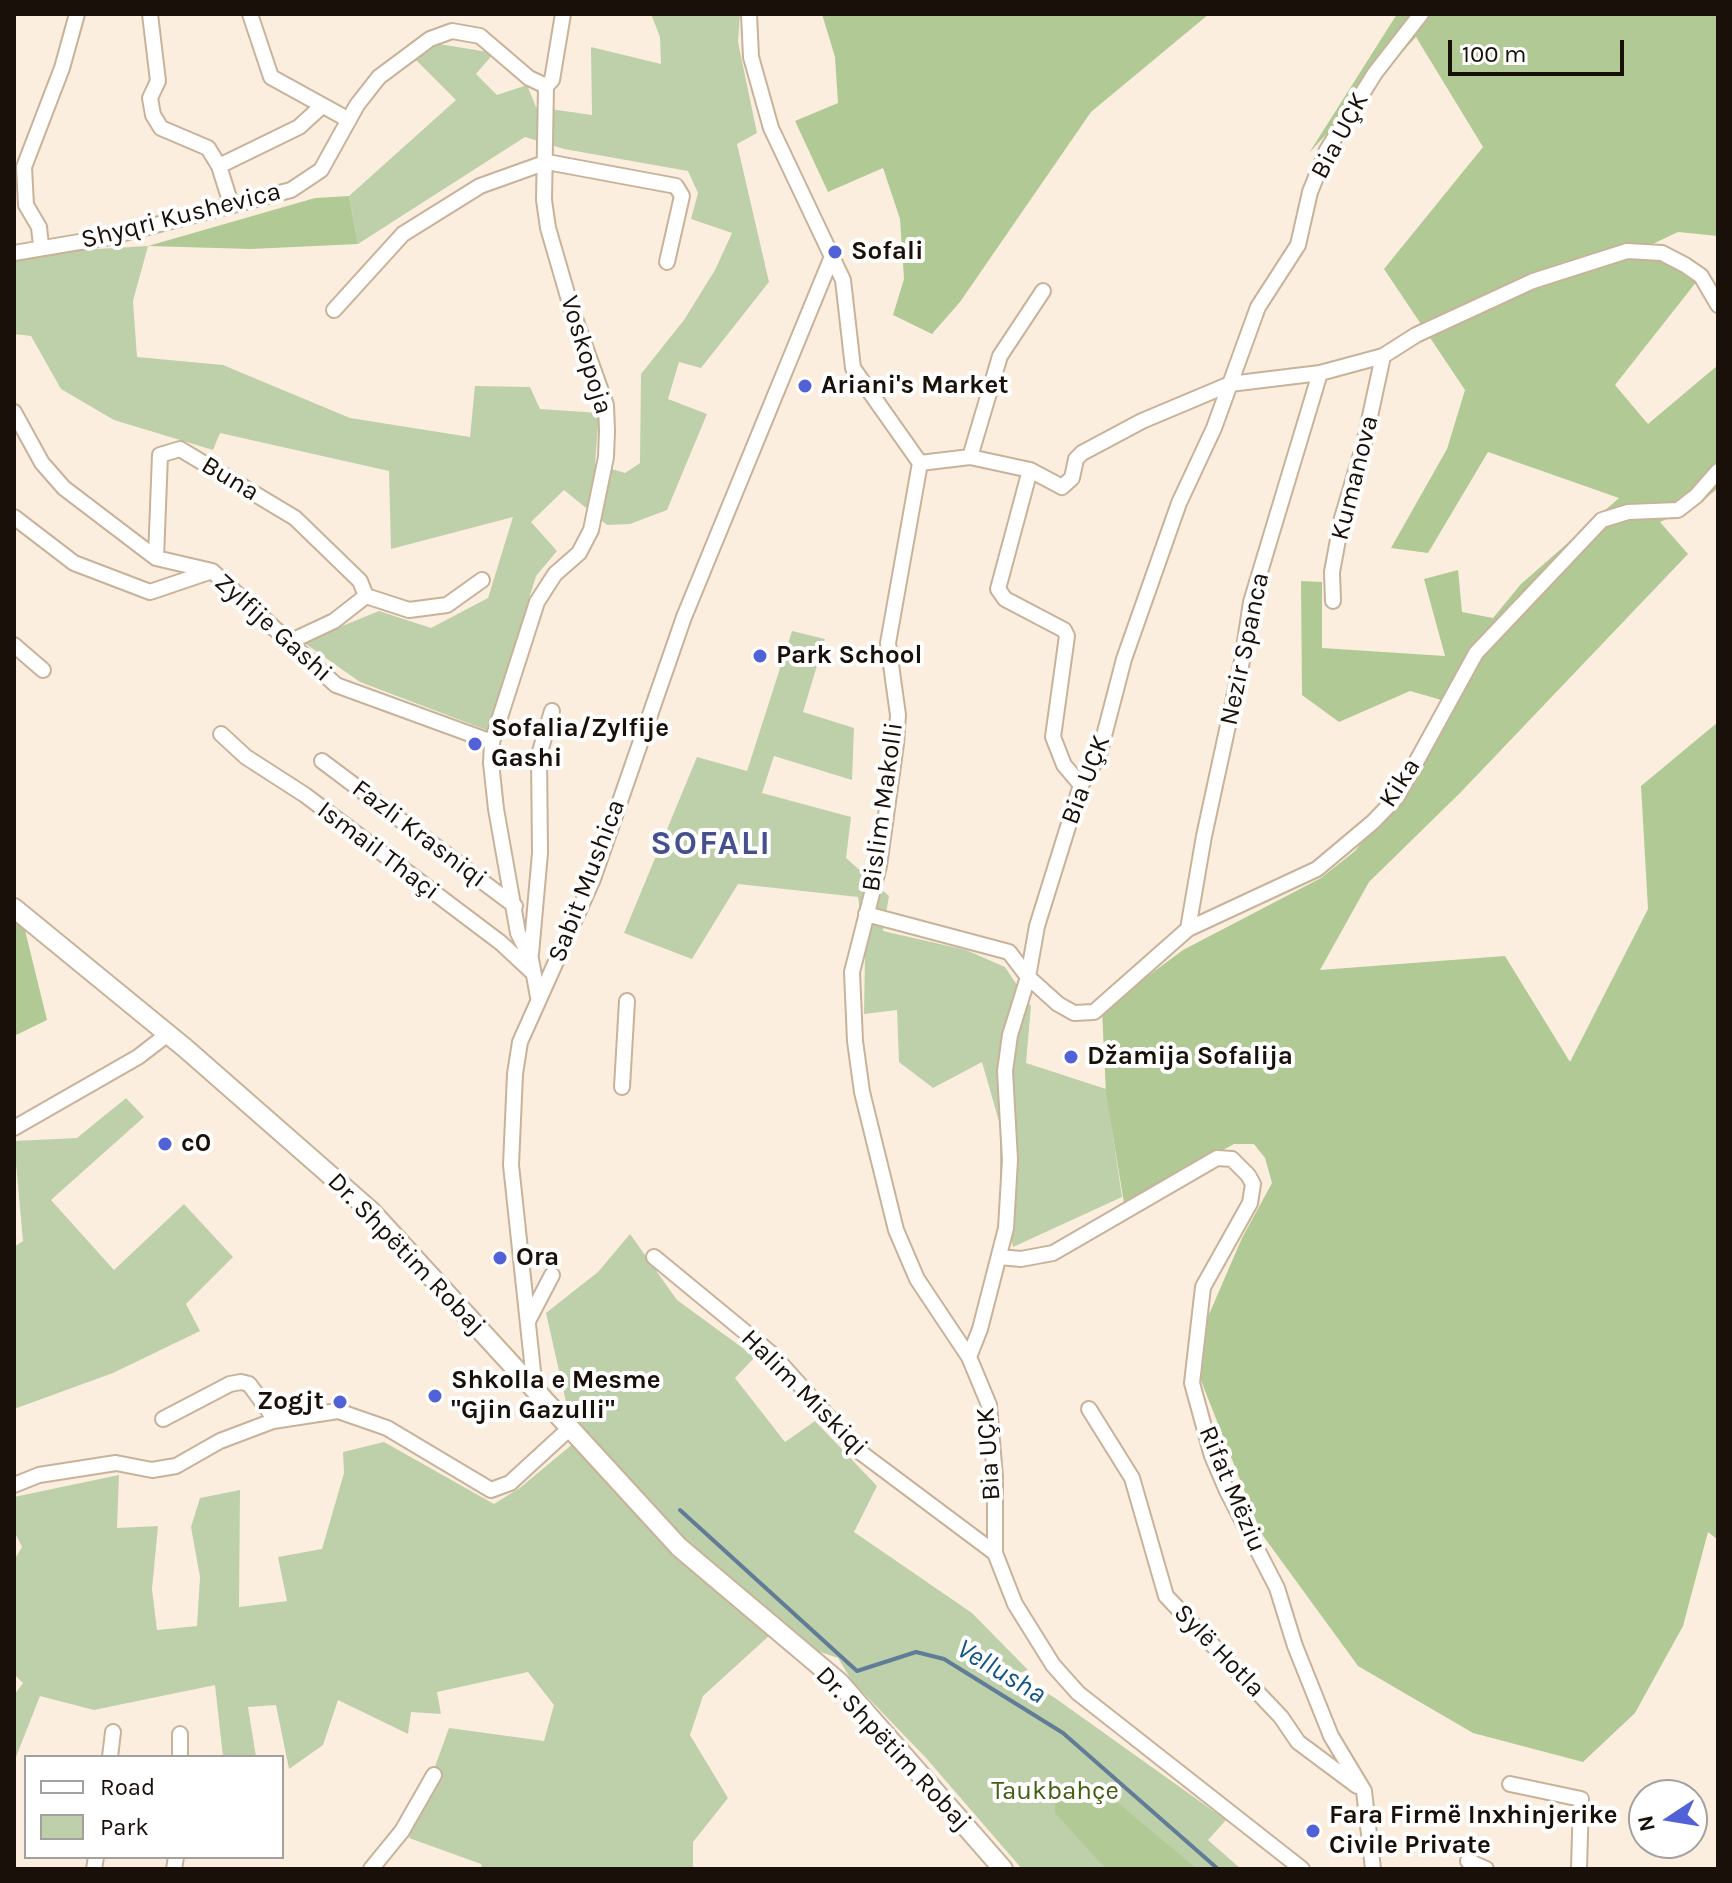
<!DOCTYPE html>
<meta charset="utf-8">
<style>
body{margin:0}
#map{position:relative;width:1732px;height:1883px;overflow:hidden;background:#fceedf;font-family:Karla,sans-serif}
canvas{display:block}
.frame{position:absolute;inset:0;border:16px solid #191109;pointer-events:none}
.legend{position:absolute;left:24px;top:1755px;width:260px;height:104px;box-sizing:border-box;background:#fff;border:2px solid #a3a09d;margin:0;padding:10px 14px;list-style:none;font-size:24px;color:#191109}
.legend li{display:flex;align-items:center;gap:16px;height:40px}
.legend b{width:40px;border:2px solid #a3a09d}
.north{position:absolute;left:1628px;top:1779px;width:80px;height:80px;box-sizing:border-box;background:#fff;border:2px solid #a3a09d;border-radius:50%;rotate:258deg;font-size:22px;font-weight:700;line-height:32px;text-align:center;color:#191109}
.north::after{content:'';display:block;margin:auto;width:28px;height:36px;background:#5162d8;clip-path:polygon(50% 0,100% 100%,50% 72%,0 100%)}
.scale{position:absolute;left:1448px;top:40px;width:176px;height:36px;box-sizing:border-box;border:4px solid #191109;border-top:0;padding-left:10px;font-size:24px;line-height:28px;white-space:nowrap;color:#191109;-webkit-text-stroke:6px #fff;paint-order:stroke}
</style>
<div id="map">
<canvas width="1732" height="1883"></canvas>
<div class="frame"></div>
<ul class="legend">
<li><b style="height:10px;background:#fff"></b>Road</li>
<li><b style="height:22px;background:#bed0aa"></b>Park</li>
</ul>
<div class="north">N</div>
<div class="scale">100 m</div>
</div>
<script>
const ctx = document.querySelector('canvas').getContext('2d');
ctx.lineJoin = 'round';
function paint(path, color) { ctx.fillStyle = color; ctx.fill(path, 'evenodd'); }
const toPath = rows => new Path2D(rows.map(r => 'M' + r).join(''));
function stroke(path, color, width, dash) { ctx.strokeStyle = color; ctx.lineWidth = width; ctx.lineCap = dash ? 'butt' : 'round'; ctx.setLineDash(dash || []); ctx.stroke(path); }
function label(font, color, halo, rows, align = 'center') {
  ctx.font = font + ' Karla,sans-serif'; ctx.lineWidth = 8; ctx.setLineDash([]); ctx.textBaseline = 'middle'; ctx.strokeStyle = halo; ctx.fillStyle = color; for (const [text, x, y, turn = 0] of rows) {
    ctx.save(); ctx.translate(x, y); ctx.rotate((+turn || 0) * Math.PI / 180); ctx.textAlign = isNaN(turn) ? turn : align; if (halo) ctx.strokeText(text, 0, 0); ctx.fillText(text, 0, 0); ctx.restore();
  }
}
paint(toPath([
 [651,14,740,14,738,42,757,133,737,144,769,282,701,368,679,362,668,399,707,414,667,510,630,524,607,525,564,490,531,522,557,551,536,576,489,731,360,682,303,642,379,611,431,628,488,598,513,517,391,549,389,471,220,433,213,450,114,420,61,389,31,336,14,334,14,260,79,250,148,246,133,301,137,357,223,365,350,418,470,437,475,386,530,387,540,409,599,413,595,464,625,473,640,463,641,374,684,320,715,270,732,233,691,219,698,193,688,171,564,149,525,137,358,244,349,196,456,100,414,58,439,44,494,53,476,74,497,95,527,85,536,107,592,115,591,47,661,64,660,37],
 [792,631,825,639,803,712,854,728,852,780,774,756,762,793,851,817,846,858,889,896,883,931,966,950,1005,967,1031,1006,1026,1063,1106,1089,1122,1197,1013,1247,1000,1185,1000,1125,982,1062,933,1088,899,1062,897,1010,864,1014,865,952,858,897,738,884,692,959,624,933,697,757,747,771],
 [126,1098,144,1117,51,1200,114,1270,184,1204,233,1257,186,1304,200,1331,113,1373,14,1409,14,1247,23,1241,14,1141,77,1138],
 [630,1234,677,1300,755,1357,735,1378,785,1442,815,1421,877,1486,854,1532,972,1613,1028,1670,1016,1674,1055,1698,1226,1820,1208,1840,1241,1869,1022,1869,926,1758,852,1681,838,1658,770,1635,703,1696,690,1735,728,1798,693,1842,693,1869,482,1869,481,1864,409,1838,449,1728,544,1741,554,1705,528,1672,437,1692,441,1714,411,1712,408,1734,338,1700,323,1745,289,1769,276,1705,248,1707,256,1757,223,1757,215,1685,94,1710,40,1696,14,1762,14,1695,23,1683,14,1674,14,1560,22,1547,14,1531,14,1497,119,1475,117,1528,158,1526,152,1589,157,1630,197,1626,200,1577,191,1527,200,1498,240,1490,239,1607,287,1601,278,1557,322,1549,344,1473,343,1452,384,1442,494,1504,521,1487,575,1442,546,1313,598,1272]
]), '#bed0aa');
paint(toPath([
 [822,14,1209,14,1091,112,960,302,932,334,893,315,904,279,900,219,883,168,828,192,795,121,838,103,835,57],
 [1397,14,1718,14,1718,236,1678,232,1640,250,1701,276,1615,385,1648,424,1718,365,1718,488,1699,504,1660,522,1688,554,1460,793,1369,882,1320,970,1505,956,1570,1062,1648,909,1641,786,1718,722,1718,1540,1708,1532,1683,1626,1635,1713,1583,1762,1473,1733,1358,1666,1261,1533,1200,1378,1207,1319,1242,1238,1272,1183,1265,1158,1254,1144,1234,1144,1124,1203,1106,1094,1102,1010,1183,950,1321,878,1355,851,1397,797,1407,794,1452,703,1410,691,1339,722,1302,695,1301,581,1322,582,1322,648,1445,656,1424,579,1458,570,1462,612,1493,618,1521,584,1619,498,1488,452,1428,553,1391,548,1447,449,1465,390,1384,269,1483,147,1416,37,1309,153],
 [349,196,358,244,251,249,148,246,315,198],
 [14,922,24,926,47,1020,14,1036],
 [1073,1780,1094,1783,1197,1869,1106,1869,1055,1813,1055,1794]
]), '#b1ca95');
stroke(toPath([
 [680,1510,857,1671,916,1652,944,1659,1063,1733,1218,1869]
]), '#607c96', 4);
const street = toPath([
 [150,14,158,81,150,98,153,115,161,128,208,148,219,166,231,204],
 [250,14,271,77,349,120],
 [749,14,751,57,771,128,843,280,853,368,920,463,888,643,898,715,896,744,879,866,852,972,855,1041,862,1092,896,1230,917,1279,969,1357,989,1405,995,1477,995,1553,1015,1604,1053,1665,1078,1693,1302,1869],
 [219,166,299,127,322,106],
 [41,246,39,227,26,205,24,167,62,68,77,14],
 [14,253,109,237,291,190,321,170,357,105,379,77,430,39,452,31,480,36,529,78,546,86],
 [334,310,403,234,480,186,547,162,676,186,682,196,667,262],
 [14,412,42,463,64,488,156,558,212,571,336,685,492,742],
 [970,457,1000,356,1043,291],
 [920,463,970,457,1030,470,1062,487,1072,478,1076,459,1082,453,1142,421,1230,384,1320,373,1383,356,1416,335,1533,281,1627,251,1662,253,1685,265,1701,276,1718,305],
 [1030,470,998,589,1005,599,1064,630,1067,636,1053,737,1064,765,1081,785],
 [14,517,74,563,150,592,212,571],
 [156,558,160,455,180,449,295,518,360,581,366,596],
 [1333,601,1332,572,1342,518,1364,444,1383,356],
 [287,643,334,621,366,596,409,610,447,605,482,580],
 [14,645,43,670],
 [221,734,246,757,305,795,501,943,532,972],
 [322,761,515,906],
 [866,914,1009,952,1028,977,1058,1004,1074,1013,1094,1012,1188,929,1317,869,1373,822,1397,797,1476,653,1602,520,1628,512,1678,510,1696,496,1718,471],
 [1188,929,1204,836,1242,661,1251,602,1320,373],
 [531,954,540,853,539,755,552,711],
 [538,997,531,959,518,933,496,809,491,763,492,742,537,602,555,574,579,553,591,530,606,457,607,431,606,405,571,307,548,228,544,200,546,86,552,80,563,14],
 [622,1087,627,1001],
 [14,1128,138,1057,168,1034],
 [654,1257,773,1355,860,1452,995,1553],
 [999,1257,1021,1259,1053,1253,1217,1158,1232,1159,1248,1175,1253,1184,1250,1203,1203,1287,1192,1383,1212,1456,1227,1491,1277,1588,1295,1646,1331,1736,1364,1791,1373,1869],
 [528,1321,552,1275],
 [969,1357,980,1329,1006,1228,1010,1160,1005,1071,1010,1035,1028,977,1037,926,1081,785,1099,755,1124,659,1179,503,1214,428,1258,307,1298,245,1310,192,1327,150,1375,73,1421,14],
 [535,1390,511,1165,515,1074,520,1042,593,879,684,617,831,259],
 [1089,1409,1132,1478,1166,1596,1281,1717,1298,1742,1357,1786],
 [163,1419,230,1384,241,1382,249,1384,271,1414,281,1419],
 [14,1485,39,1475,116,1463,152,1470,176,1466,220,1441,273,1421,338,1411,387,1428,491,1490,510,1483,570,1428],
 [180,1734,180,1757],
 [110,1757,113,1732],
 [1510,1784,1581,1799,1579,1869],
 [1468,1861,1486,1869],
 [94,1869,96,1857],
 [174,1869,176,1857],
 [371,1869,402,1831,434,1775]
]);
const secondary = toPath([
 [14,908,185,1048,371,1211,679,1547,840,1683,1003,1869]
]);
stroke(street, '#c8b29a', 18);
stroke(secondary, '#c8b29a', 22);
stroke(street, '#fff', 14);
stroke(secondary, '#fff', 18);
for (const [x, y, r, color] of [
 [835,252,8,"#5162d8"],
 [805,386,8,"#5162d8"],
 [760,656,8,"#5162d8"],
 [475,744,8,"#5162d8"],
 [1071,1057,8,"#5162d8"],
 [165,1144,8,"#5162d8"],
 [500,1258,8,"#5162d8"],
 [435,1396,8,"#5162d8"],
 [340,1402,8,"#5162d8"],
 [1313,1831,8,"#5162d8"]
]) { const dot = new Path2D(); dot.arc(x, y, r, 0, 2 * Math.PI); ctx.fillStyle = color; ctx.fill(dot); stroke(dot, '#fff', 3); }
label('26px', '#191109', '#fff', [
 ["Bia UÇK",1340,136,-62],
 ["Shyqri Kushevica",181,216,-14],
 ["Voskopoja",586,355,73],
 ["Kumanova",1355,478,-76],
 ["Buna",230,479,31],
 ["Zylfije Gashi",273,628,42],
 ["Nezir Spanca",1245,649,-78],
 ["Bia UÇK",1086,780,-69],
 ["Kika",1400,783,-57],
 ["Bislim Makolli",883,807,-82],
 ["Fazli Krasniqi",419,834,37],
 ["Ismail Thaçi",378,851,37],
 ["Sabit Mushica",587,881,-69],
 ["Dr. Shpëtim Robaj",406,1254,46],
 ["Halim Miskiqi",804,1393,45],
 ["Bia UÇK",989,1454,-94],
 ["Rifat Mëziu",1232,1489,67],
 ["Sylë Hotla",1219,1651,46],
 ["Dr. Shpëtim Robaj",893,1749,47]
]);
label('bold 26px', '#191109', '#fff', [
 ["Sofali",851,252],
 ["Ariani's Market",821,386],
 ["Park School",776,656],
 ["Sofalia/Zylfije",491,729],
 ["Gashi",491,759],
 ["Džamija Sofalija",1087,1057],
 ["c0",181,1144],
 ["Ora",516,1258],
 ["Shkolla e Mesme",451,1381],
 ["\"Gjin Gazulli\"",451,1411],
 ["Zogjt",324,1402,"right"],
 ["Fara Firmë Inxhinjerike",1329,1816],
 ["Civile Private",1329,1846]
], 'left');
label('26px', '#445f14', '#fff', [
 ["Taukbahçe",1055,1792]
]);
label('italic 28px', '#158', '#fff', [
 ["Vellusha",1001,1672,31]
]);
ctx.letterSpacing = '2px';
label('bold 34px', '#44518e', '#fff', [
 ["SOFALI",711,844]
]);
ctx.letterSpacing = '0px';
</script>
